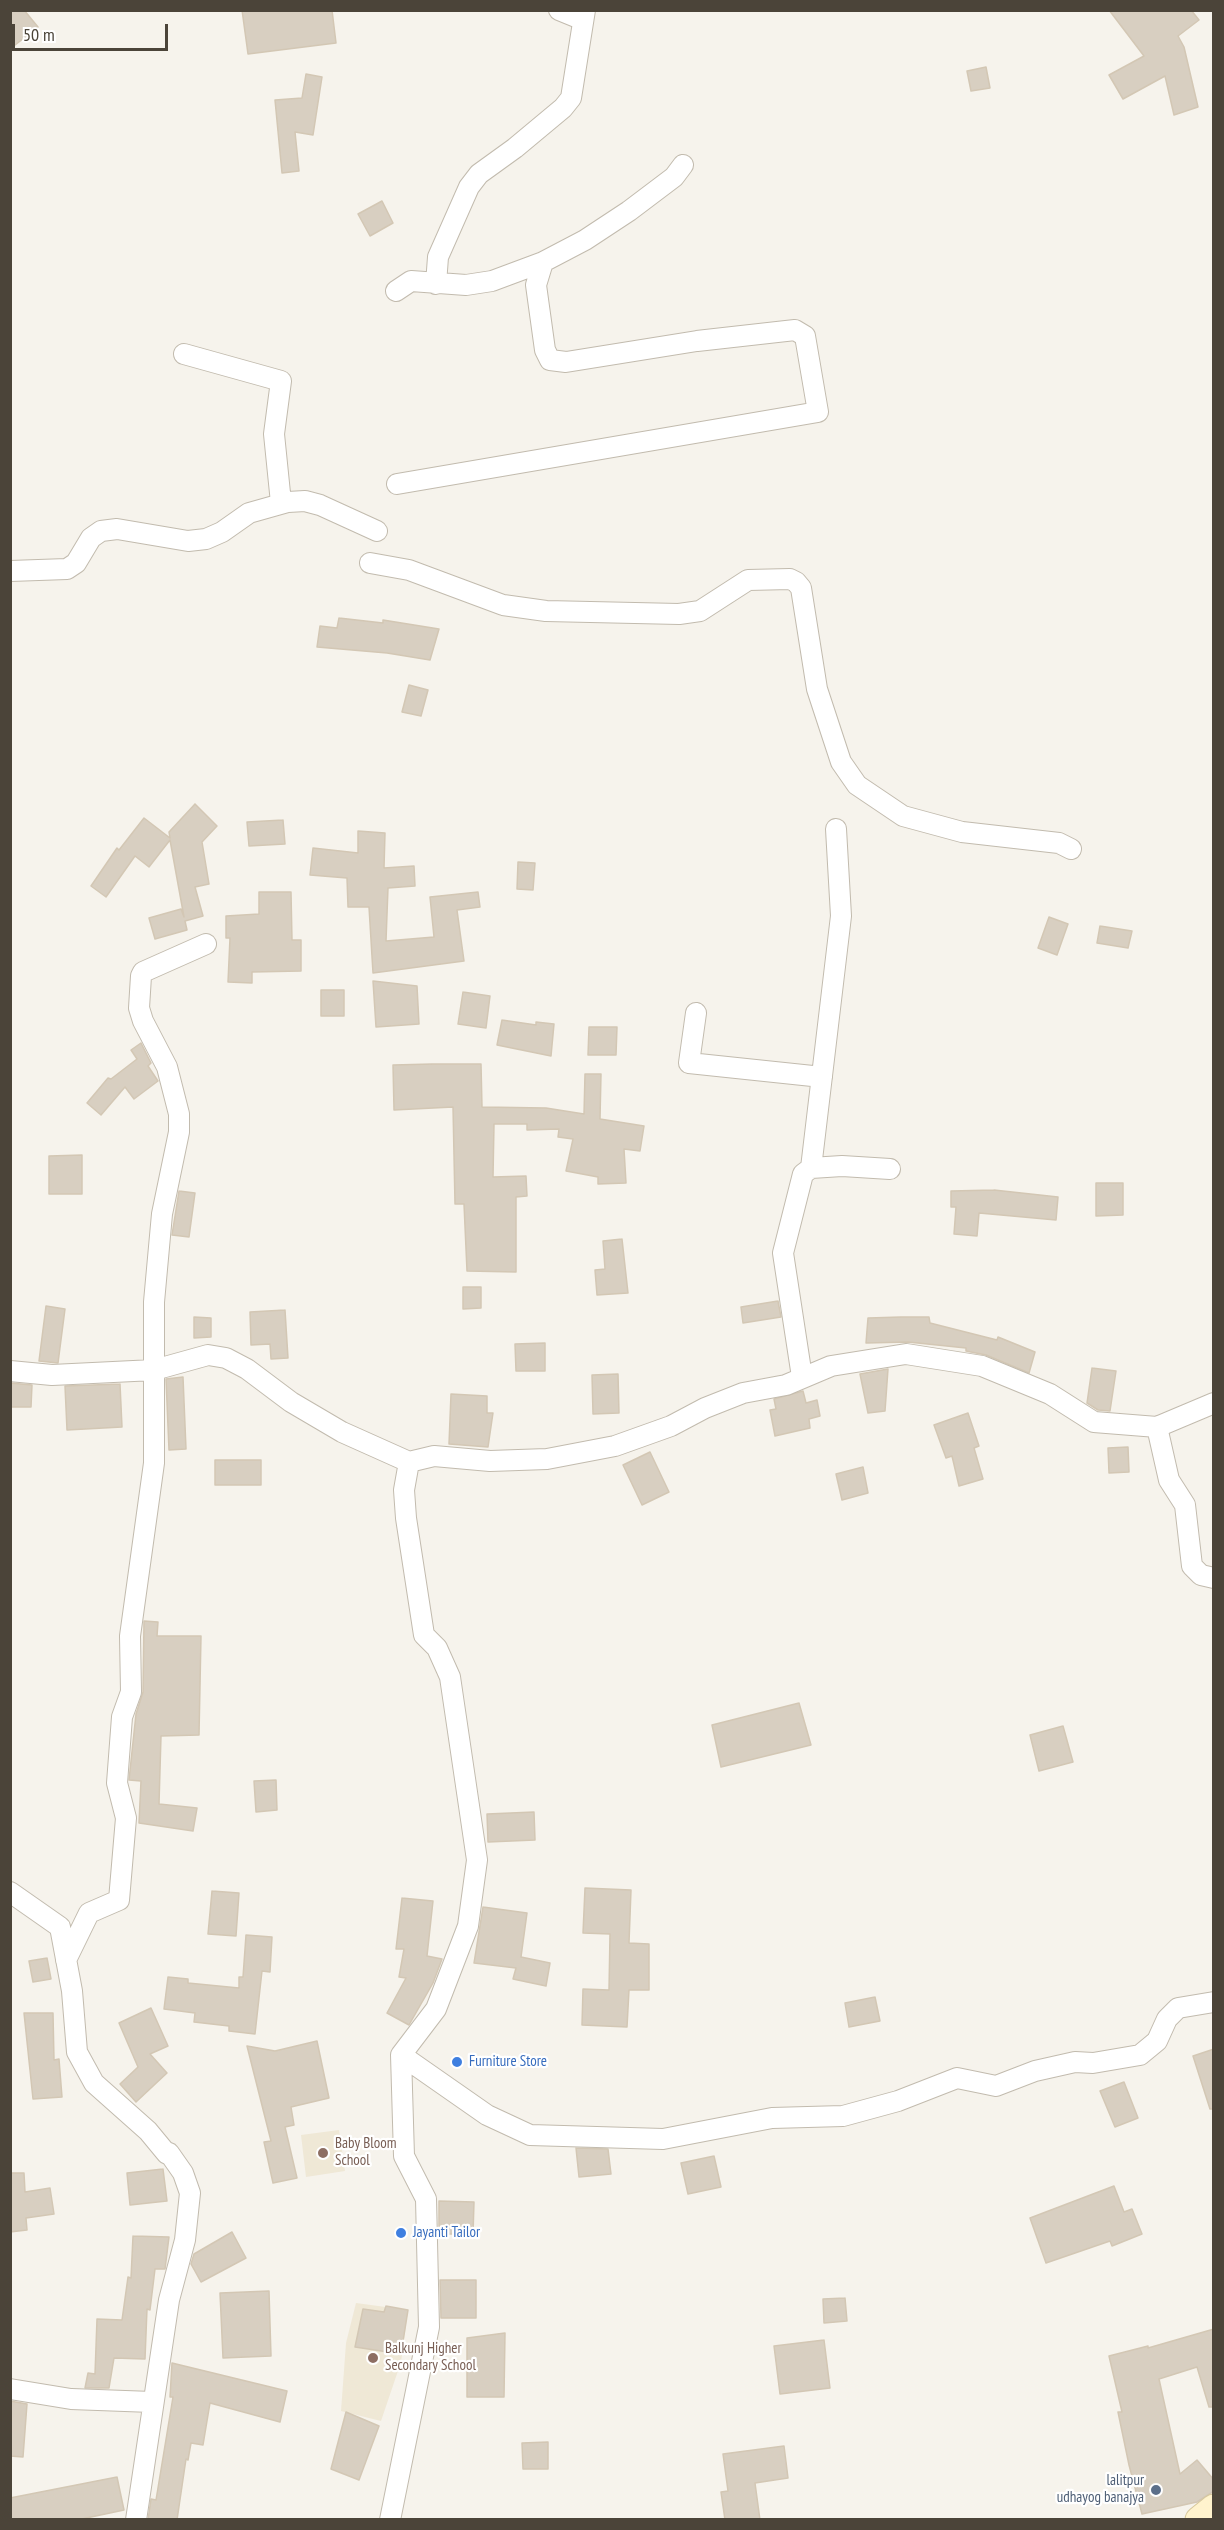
<!DOCTYPE html>
<style>
body{margin:0}
#map{position:relative;width:1224px;height:2530px;overflow:hidden;background:#f6f3ec;font-family:"PT Sans Narrow",sans-serif}
canvas{display:block}
.frame{position:absolute;inset:0;border:12px solid #4b4439;pointer-events:none}
.scale{position:absolute;left:12px;top:24px;width:156px;height:27px;box-sizing:border-box;border:3px solid #4b4439;border-top:0;padding-left:8px;font-size:18px;line-height:21px;white-space:nowrap;color:#4b4439;-webkit-text-stroke:4px #fff;paint-order:stroke}
</style>
<div id="map">
<canvas width="1224" height="2530"></canvas>
<div class="frame"></div>
<div class="scale">50 m</div>
</div>
<script>
const ctx = document.querySelector('canvas').getContext('2d');
ctx.lineJoin = 'round';
function paint(path, color) { ctx.fillStyle = color; ctx.fill(path, 'evenodd'); }
const toPath = rows => new Path2D(rows.map(r => 'M' + r).join(''));
function stroke(path, color, width, dash) { ctx.strokeStyle = color; ctx.lineWidth = width; ctx.lineCap = dash ? 'butt' : 'round'; ctx.setLineDash(dash || []); ctx.stroke(path); }
function label(font, color, halo, rows, align = 'center') {
  ctx.font = font + ' "PT Sans Narrow",sans-serif'; ctx.lineWidth = 4.5; ctx.setLineDash([]); ctx.textBaseline = 'middle'; ctx.strokeStyle = halo; ctx.fillStyle = color; for (const [text, x, y, turn = 0] of rows) {
    ctx.save(); ctx.translate(x, y); ctx.rotate((+turn || 0) * Math.PI / 180); ctx.textAlign = isNaN(turn) ? turn : align; if (halo) ctx.strokeText(text, 0, 0); ctx.fillText(text, 0, 0); ctx.restore();
  }
}
paint(toPath([
 [339,2130,345,2171,306,2177,301,2135],
 [356,2303,408,2310,401,2362,381,2421,341,2411,346,2343]
]), '#efe8d6');
const building = toPath([
 [10,10,24,10,38,27,10,49,10,10],
 [242,10,332,10,336,43,248,54,242,10],
 [1109,10,1191,10,1199,20,1178,36,1184,47,1198,107,1174,115,1165,76,1123,99,1109,75,1144,56,1109,10],
 [986,67,990,88,971,91,967,71,986,67],
 [306,74,322,77,313,135,295,132,299,171,282,173,275,100,302,98,306,74],
 [382,201,393,223,370,236,358,214,382,201],
 [339,618,383,623,383,620,439,629,430,660,387,653,317,647,320,626,337,628,339,618],
 [409,685,428,690,421,716,402,712,409,685],
 [195,804,217,826,202,842,209,884,195,887,203,916,185,921,187,930,155,939,149,918,181,909,184,917,170,840,149,867,135,856,106,897,91,886,117,848,119,850,144,818,170,838,169,832,195,804],
 [283,820,285,844,249,846,247,822,283,820],
 [358,831,385,833,384,868,414,866,415,886,388,888,386,941,434,937,430,897,478,892,480,907,457,910,464,961,373,973,369,907,348,907,347,878,310,875,313,848,358,853,358,831],
 [518,862,535,863,533,890,517,889,518,862],
 [259,892,291,892,292,940,301,940,301,971,252,972,252,983,228,982,230,938,226,938,226,916,259,914,259,892],
 [1049,917,1068,924,1057,955,1038,948,1049,917],
 [1100,926,1132,931,1128,948,1097,943,1100,926],
 [373,981,417,986,419,1024,376,1027,373,981],
 [321,990,344,990,344,1016,321,1016,321,990],
 [463,992,490,996,486,1028,458,1024,463,992],
 [502,1020,536,1025,536,1022,554,1024,551,1056,497,1045,502,1020],
 [589,1027,617,1027,616,1055,588,1055,589,1027],
 [141,1043,151,1063,148,1066,158,1081,134,1099,125,1087,101,1115,87,1103,108,1078,111,1079,137,1059,131,1050,141,1043],
 [432,1064,481,1064,482,1107,546,1108,584,1114,585,1074,601,1074,600,1119,644,1126,640,1151,624,1149,626,1183,598,1184,598,1177,566,1171,573,1139,558,1137,559,1129,527,1130,527,1124,494,1124,493,1177,526,1176,527,1196,516,1197,516,1272,467,1271,464,1204,455,1204,453,1107,394,1110,393,1065,432,1064],
 [82,1155,82,1194,49,1194,49,1156,82,1155],
 [1096,1183,1123,1183,1123,1215,1096,1216,1096,1183],
 [994,1190,1058,1197,1056,1220,979,1213,977,1236,954,1234,956,1207,951,1207,951,1191,994,1190],
 [179,1191,195,1193,189,1237,172,1235,179,1191],
 [622,1239,628,1293,597,1295,595,1270,605,1269,603,1241,622,1239],
 [463,1287,481,1287,481,1308,463,1309,463,1287],
 [778,1301,781,1317,743,1323,741,1307,778,1301],
 [46,1306,65,1309,58,1363,39,1361,46,1306],
 [285,1310,288,1358,271,1359,270,1344,251,1345,250,1312,285,1310],
 [194,1317,211,1318,211,1337,194,1338,194,1317],
 [901,1317,929,1317,930,1323,997,1340,998,1337,1035,1352,1029,1373,986,1355,966,1351,966,1348,908,1342,866,1343,868,1318,901,1317],
 [545,1343,545,1371,516,1371,515,1344,545,1343],
 [1092,1368,1116,1371,1110,1411,1098,1410,1087,1403,1092,1368],
 [888,1369,885,1411,868,1413,860,1374,888,1369],
 [618,1374,619,1413,593,1414,592,1375,618,1374],
 [183,1377,186,1449,169,1450,166,1379,183,1377],
 [10,1383,32,1385,31,1407,10,1407,10,1383],
 [120,1384,122,1427,67,1430,65,1386,120,1384],
 [803,1391,806,1403,817,1400,820,1416,809,1419,810,1428,775,1436,770,1410,776,1409,774,1399,803,1391],
 [451,1394,487,1396,487,1413,493,1413,488,1447,449,1444,451,1394],
 [968,1413,979,1446,974,1448,983,1479,959,1486,952,1456,946,1458,934,1425,968,1413],
 [1128,1447,1129,1472,1109,1473,1108,1448,1128,1447],
 [650,1452,669,1492,642,1505,623,1465,650,1452],
 [215,1460,261,1460,261,1485,215,1485,215,1460],
 [863,1467,868,1493,842,1500,836,1474,863,1467],
 [144,1621,158,1622,157,1636,201,1636,199,1735,161,1736,159,1804,197,1808,193,1831,139,1823,141,1781,129,1780,136,1714,143,1692,144,1621],
 [799,1703,811,1745,721,1767,712,1725,799,1703],
 [1063,1726,1073,1762,1039,1771,1030,1735,1063,1726],
 [276,1780,277,1810,256,1812,254,1781,276,1780],
 [534,1812,535,1840,488,1842,487,1814,534,1812],
 [585,1888,631,1890,629,1943,649,1944,649,1990,629,1990,627,2027,582,2025,583,1989,609,1990,610,1934,583,1933,585,1888],
 [212,1891,239,1893,236,1936,208,1934,212,1891],
 [402,1898,433,1901,427,1956,442,1959,433,1983,409,2025,387,2013,406,1978,399,1977,404,1949,396,1949,402,1898],
 [483,1907,527,1913,521,1957,550,1963,546,1986,513,1979,516,1968,474,1963,483,1907],
 [246,1935,272,1937,270,1972,262,1971,255,2034,229,2031,229,2026,194,2022,195,2013,164,2009,168,1977,188,1979,188,1983,239,1988,239,1977,243,1977,246,1935],
 [47,1958,51,1979,33,1982,29,1961,47,1958],
 [875,1997,880,2021,849,2027,845,2003,875,1997],
 [151,2008,168,2046,150,2054,167,2073,136,2102,120,2084,138,2067,119,2023,151,2008],
 [24,2013,53,2013,54,2060,59,2059,62,2097,33,2099,24,2013],
 [317,2041,329,2098,291,2107,294,2125,285,2127,297,2178,273,2183,264,2142,271,2141,247,2046,275,2051,317,2041],
 [1214,2049,1214,2109,1210,2109,1193,2056,1214,2049],
 [1124,2082,1138,2118,1115,2127,1100,2091,1124,2082],
 [576,2148,608,2149,611,2174,579,2177,576,2148],
 [714,2156,721,2187,688,2194,681,2163,714,2156],
 [163,2169,167,2201,130,2205,127,2173,163,2169],
 [10,2173,24,2173,25,2192,50,2188,54,2214,26,2218,27,2230,10,2232,10,2173],
 [1114,2186,1124,2212,1132,2209,1142,2234,1112,2246,1110,2241,1046,2263,1030,2218,1114,2186],
 [439,2201,474,2202,473,2234,439,2234,439,2201],
 [232,2232,246,2258,201,2282,191,2264,194,2254,232,2232],
 [133,2236,169,2237,165,2269,155,2269,150,2310,147,2309,145,2359,114,2358,109,2388,85,2388,88,2373,95,2374,97,2319,122,2320,128,2277,131,2278,133,2236],
 [440,2280,476,2280,476,2318,441,2318,440,2280],
 [269,2291,271,2356,223,2358,220,2293,269,2291],
 [845,2298,847,2321,824,2323,823,2299,845,2298],
 [386,2306,408,2310,401,2354,355,2347,363,2309,384,2312,386,2306],
 [1214,2329,1214,2407,1209,2407,1197,2367,1159,2379,1180,2474,1197,2460,1214,2480,1214,2491,1197,2502,1142,2514,1129,2465,1118,2412,1122,2412,1109,2356,1148,2346,1148,2348,1214,2329],
 [505,2333,504,2397,467,2397,467,2338,505,2333],
 [824,2340,830,2388,780,2394,774,2346,824,2340],
 [172,2363,287,2391,280,2422,210,2403,203,2445,191,2443,188,2460,186,2459,177,2520,148,2520,151,2499,156,2500,173,2397,170,2397,172,2363],
 [10,2401,27,2404,23,2457,10,2456,10,2401],
 [346,2412,379,2426,359,2480,331,2469,346,2412],
 [548,2442,548,2469,523,2469,522,2443,548,2442],
 [784,2446,788,2478,755,2483,760,2520,725,2520,721,2492,728,2491,723,2454,784,2446],
 [117,2477,124,2510,77,2520,10,2520,10,2498,117,2477]
]);
paint(building, '#d8cfc1');
stroke(building, '#d3c7b4', 1.5);
const minor = toPath([
 [559,10,581,19],
 [436,284,438,257,469,187,479,174,515,148,563,108,571,98,585,10],
 [396,291,411,281,466,285,492,281,543,262],
 [184,354,281,381,274,434,281,503],
 [397,484,818,412,805,336,795,330,697,341,566,362,550,360,545,350,536,285,543,262,585,240,629,211,674,177,683,165],
 [370,563,409,570,503,605,546,611,679,614,700,611,748,580,790,579,796,582,801,588,817,689,841,762,857,785,903,816,962,832,1059,843,1071,849],
 [10,571,67,569,76,563,91,538,101,531,117,529,188,541,206,539,222,532,249,513,288,502,305,501,320,505,377,531],
 [696,1013,689,1063,822,1077],
 [811,1168,841,916,836,829],
 [10,1371,52,1375,154,1370,208,1355,226,1358,247,1369,291,1402,342,1432,409,1462,434,1456,490,1461,547,1459,615,1446,671,1426,705,1408,743,1393,786,1385,831,1366,906,1354,982,1366,1050,1394,1094,1422,1157,1427,1214,1403],
 [802,1377,783,1253,803,1174,811,1168,842,1166,890,1169],
 [1157,1427,1169,1480,1185,1505,1192,1566,1201,1575,1214,1578],
 [10,1892,60,1927,72,1991,77,2052,94,2083,148,2131,167,2154,169,2153,183,2173,190,2193,185,2240,169,2300,136,2520],
 [66,1960,89,1913,119,1900,126,1818,117,1783,122,1717,131,1692,130,1636,154,1463,154,1302,162,1214,179,1132,179,1114,167,1067,143,1021,139,1008,141,976,143,972,206,944],
 [401,2055,487,2115,530,2135,663,2139,772,2118,843,2116,898,2101,957,2078,996,2086,1035,2071,1075,2062,1093,2063,1140,2055,1157,2041,1167,2019,1178,2008,1214,2002],
 [10,2389,71,2399,152,2402],
 [390,2520,429,2327,426,2199,404,2156,401,2055,436,2009,468,1926,477,1860,450,1677,437,1648,424,1635,406,1518,404,1490,409,1462]
]);
const secondary = toPath([
 [1199,2520,1214,2508]
]);
stroke(minor, '#c2bbae', 22);
stroke(secondary, '#d6c79b', 29);
stroke(minor, '#fff', 20);
stroke(secondary, '#fff3cd', 27);
for (const [x, y, r, color] of [
 [457,2062,6,"#3f7fe0"],
 [323,2153,6,"#8d6e63"],
 [401,2233,6,"#3f7fe0"],
 [373,2358,6,"#8d6e63"],
 [1156,2490,6,"#5c6f8a"]
]) { const dot = new Path2D(); dot.arc(x, y, r, 0, 2 * Math.PI); ctx.fillStyle = color; ctx.fill(dot); stroke(dot, '#fff', 2); }
label('15px', '#366cbe', '#fff', [
 ["Furniture Store",469,2062],
 ["Jayanti Tailor",413,2233]
], 'left');
label('15px', '#785e54', '#fff', [
 ["Baby Bloom",335,2144],
 ["School",335,2161],
 ["Balkunj Higher",385,2349],
 ["Secondary School",385,2366]
], 'left');
label('15px', '#4e5e75', '#fff', [
 ["lalitpur",1144,2481],
 ["udhayog banajya",1144,2498]
], 'right');
</script>
